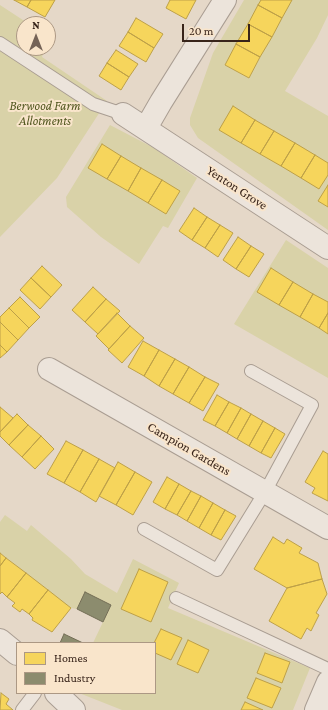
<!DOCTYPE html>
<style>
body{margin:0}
#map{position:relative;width:328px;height:710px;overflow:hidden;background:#e5d8c8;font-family:"Crimson Pro",serif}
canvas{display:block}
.legend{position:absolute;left:16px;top:642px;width:140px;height:52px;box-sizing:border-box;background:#f9e5cb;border:1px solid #ac9884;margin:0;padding:5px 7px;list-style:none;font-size:12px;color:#38241a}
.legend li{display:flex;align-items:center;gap:8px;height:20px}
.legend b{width:20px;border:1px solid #ac9884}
.north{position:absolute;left:16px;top:16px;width:40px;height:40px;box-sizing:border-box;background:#f9e5cb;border:1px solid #ac9884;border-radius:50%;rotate:0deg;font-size:11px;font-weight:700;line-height:16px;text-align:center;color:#38241a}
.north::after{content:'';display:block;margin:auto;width:14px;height:18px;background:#756357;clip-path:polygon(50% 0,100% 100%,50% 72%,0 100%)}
.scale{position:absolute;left:182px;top:24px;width:68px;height:18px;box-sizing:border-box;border:2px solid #38241a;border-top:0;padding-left:5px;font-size:12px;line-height:14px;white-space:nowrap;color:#38241a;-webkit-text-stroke:3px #f9e5cb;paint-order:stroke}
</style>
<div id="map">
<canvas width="328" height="710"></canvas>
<ul class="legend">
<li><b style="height:11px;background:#f6d55c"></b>Homes</li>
<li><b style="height:11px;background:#8c8c6e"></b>Industry</li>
</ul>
<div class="north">N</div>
<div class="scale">20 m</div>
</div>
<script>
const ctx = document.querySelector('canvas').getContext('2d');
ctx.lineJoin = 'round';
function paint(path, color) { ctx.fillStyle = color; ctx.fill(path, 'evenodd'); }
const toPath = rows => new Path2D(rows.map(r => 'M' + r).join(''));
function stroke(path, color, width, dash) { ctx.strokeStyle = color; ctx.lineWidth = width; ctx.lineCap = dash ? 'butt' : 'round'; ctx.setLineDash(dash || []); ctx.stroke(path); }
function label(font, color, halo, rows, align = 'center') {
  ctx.font = font + ' "Crimson Pro",serif'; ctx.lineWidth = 4; ctx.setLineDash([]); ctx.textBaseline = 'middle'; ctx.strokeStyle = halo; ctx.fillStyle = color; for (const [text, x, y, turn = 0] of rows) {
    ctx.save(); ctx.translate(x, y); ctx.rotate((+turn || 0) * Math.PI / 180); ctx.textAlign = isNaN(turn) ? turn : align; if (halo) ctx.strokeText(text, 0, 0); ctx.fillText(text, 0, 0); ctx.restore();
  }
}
paint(toPath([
 [244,0,328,0,328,15,317,38,285,91,328,116,328,230,198,138,190,125,190,118,213,53],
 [237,44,260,57,249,78,225,65],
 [0,5,29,24,24,24,24,48,45,48,42,57,107,101,57,178,0,237],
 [110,125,154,148,197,178,168,228,163,226,139,264,101,237,67,207,66,197],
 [286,240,328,268,328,378,234,324],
 [5,515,27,531,31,525,71,559,85,574,117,593,133,559,179,583,168,608,310,668,293,710,122,710,79,693,155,693,155,643,93,643,111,605,85,593,77,609,71,608,0,553,0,522]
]), '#d9d2a8');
const homes = toPath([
 [14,0,31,0,27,7,14,0],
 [31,0,55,0,45,17,27,7,31,0],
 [170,0,196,0,186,19,166,8,170,0],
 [261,0,292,0,282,18,258,5,261,0],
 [258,5,282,18,272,37,248,24,258,5],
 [136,18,163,34,154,48,128,32,136,18],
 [248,24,272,37,260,57,236,44,248,24],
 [128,32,154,48,146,62,119,46,128,32],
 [236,44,260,57,249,78,225,65,236,44],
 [116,50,138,64,129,77,107,63,116,50],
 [107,63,129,77,121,90,99,76,107,63],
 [233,106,255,120,241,143,219,130,233,106],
 [255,120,274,131,260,154,241,143,255,120],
 [274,131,295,143,281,166,260,154,274,131],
 [295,143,315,155,301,178,281,166,295,143],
 [102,144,121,156,107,179,88,168,102,144],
 [315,155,328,163,328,175,319,189,301,178,315,155],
 [121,156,141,168,128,191,107,179,121,156],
 [141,168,162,180,148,203,128,191,141,168],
 [162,180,180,191,166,214,148,203,162,180],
 [328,185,328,207,318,201,328,185],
 [194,208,207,217,192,240,179,231,194,208],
 [207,217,220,225,205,248,192,240,207,217],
 [220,225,233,233,218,257,205,248,220,225],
 [238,237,251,246,236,269,223,260,238,237],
 [251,246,264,254,249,277,236,269,251,246],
 [42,266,62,285,51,297,31,278,42,266],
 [271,268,293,282,279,305,257,292,271,268],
 [31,278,51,297,40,309,20,290,31,278],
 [293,282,313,294,300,317,279,305,293,282],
 [93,287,106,299,85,322,72,310,93,287],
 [313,294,328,302,328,313,319,328,300,317,313,294],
 [20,297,40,317,29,328,9,308,20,297],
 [106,299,120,311,98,334,85,322,106,299],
 [9,308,29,328,18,340,0,322,0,317,9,308],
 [117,313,130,326,109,349,96,336,117,313],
 [328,313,328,334,319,328,328,313],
 [0,322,18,340,7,352,0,345,0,322],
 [130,326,144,338,122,363,108,350,130,326],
 [143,341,159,350,144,376,128,367,143,341],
 [0,345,7,352,0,358,0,345],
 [159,350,175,359,159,386,144,376,159,350],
 [175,359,189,367,173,394,159,386,175,359],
 [189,367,205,377,189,403,173,394,189,367],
 [205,377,219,384,203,411,189,403,205,377],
 [217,395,229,402,215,426,203,420,217,395],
 [229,402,241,408,227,433,215,426,229,402],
 [0,407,13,418,0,432,0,407],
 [241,408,251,414,237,439,227,433,241,408],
 [17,414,28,425,9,445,0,436,0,432,17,414],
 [251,414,263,421,249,446,237,439,251,414],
 [263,421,275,428,261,453,249,446,263,421],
 [28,425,41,436,22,457,9,445,28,425],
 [275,428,285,434,271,458,261,453,275,428],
 [41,436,54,449,35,469,22,457,41,436],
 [66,441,83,450,64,483,47,474,66,441],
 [83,450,99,459,80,492,64,483,83,450],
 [323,451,328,454,328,501,312,493,315,488,305,482,323,451],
 [99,459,115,468,96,502,80,492,99,459],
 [118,462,135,472,116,505,99,496,118,462],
 [135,472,152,482,133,515,116,505,135,472],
 [167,477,179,484,165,509,153,502,167,477],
 [179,484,191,491,177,515,165,509,179,484],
 [191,491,201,496,187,521,177,515,191,491],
 [201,496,213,503,199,528,187,521,201,496],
 [213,503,225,510,211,535,199,528,213,503],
 [225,510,236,516,221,540,211,535,225,510],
 [273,537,284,544,287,539,302,548,299,553,318,563,322,579,287,588,254,569,273,537],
 [0,553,6,558,0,566,0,553],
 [6,558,26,573,7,597,2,592,0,594,0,566,6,558],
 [139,569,168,582,151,622,121,609,139,569],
 [26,573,48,590,29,614,22,609,20,612,12,606,15,603,7,597,26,573],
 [322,579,327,594,316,613,319,615,311,631,307,628,301,639,269,621,287,588,322,579],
 [48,590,71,608,52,632,32,620,33,618,29,614,48,590],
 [161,629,182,638,171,660,155,653,154,643,161,629],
 [188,640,209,650,198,673,177,664,188,640],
 [265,653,290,662,282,683,257,673,265,653],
 [256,678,281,688,272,708,247,698,256,678],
 [1,693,9,699,6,704,13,710,0,710,1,693],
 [245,702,263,710,241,710,245,702]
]);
paint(homes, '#f6d55c');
stroke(homes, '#bda048', 1);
const industry = toPath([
 [85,592,111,605,103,622,77,609,85,592],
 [64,634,83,643,60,643,64,634]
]);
paint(industry, '#8c8c6e');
stroke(industry, '#736d55', 1);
const service = toPath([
 [0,43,93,104,123,114],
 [144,529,217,570,265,492,312,405,251,371],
 [176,598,328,669],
 [22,710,35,693]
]);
const minor = toPath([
 [123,114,328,248],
 [146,128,161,102,225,0],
 [49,369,328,528],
 [0,640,17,654],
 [56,693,74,710],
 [316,710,328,682]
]);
stroke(service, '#a99d92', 14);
stroke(minor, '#a99d92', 24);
stroke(service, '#ece4db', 12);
stroke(minor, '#ece4db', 22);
label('italic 13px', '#50561e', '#f9e5cb', [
 ["Berwood Farm",45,106],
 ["Allotments",45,121]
]);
label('13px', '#38241a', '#f9e5cb', [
 ["Yenton Grove",237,188,33],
 ["Campion Gardens",189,449,30]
]);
</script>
